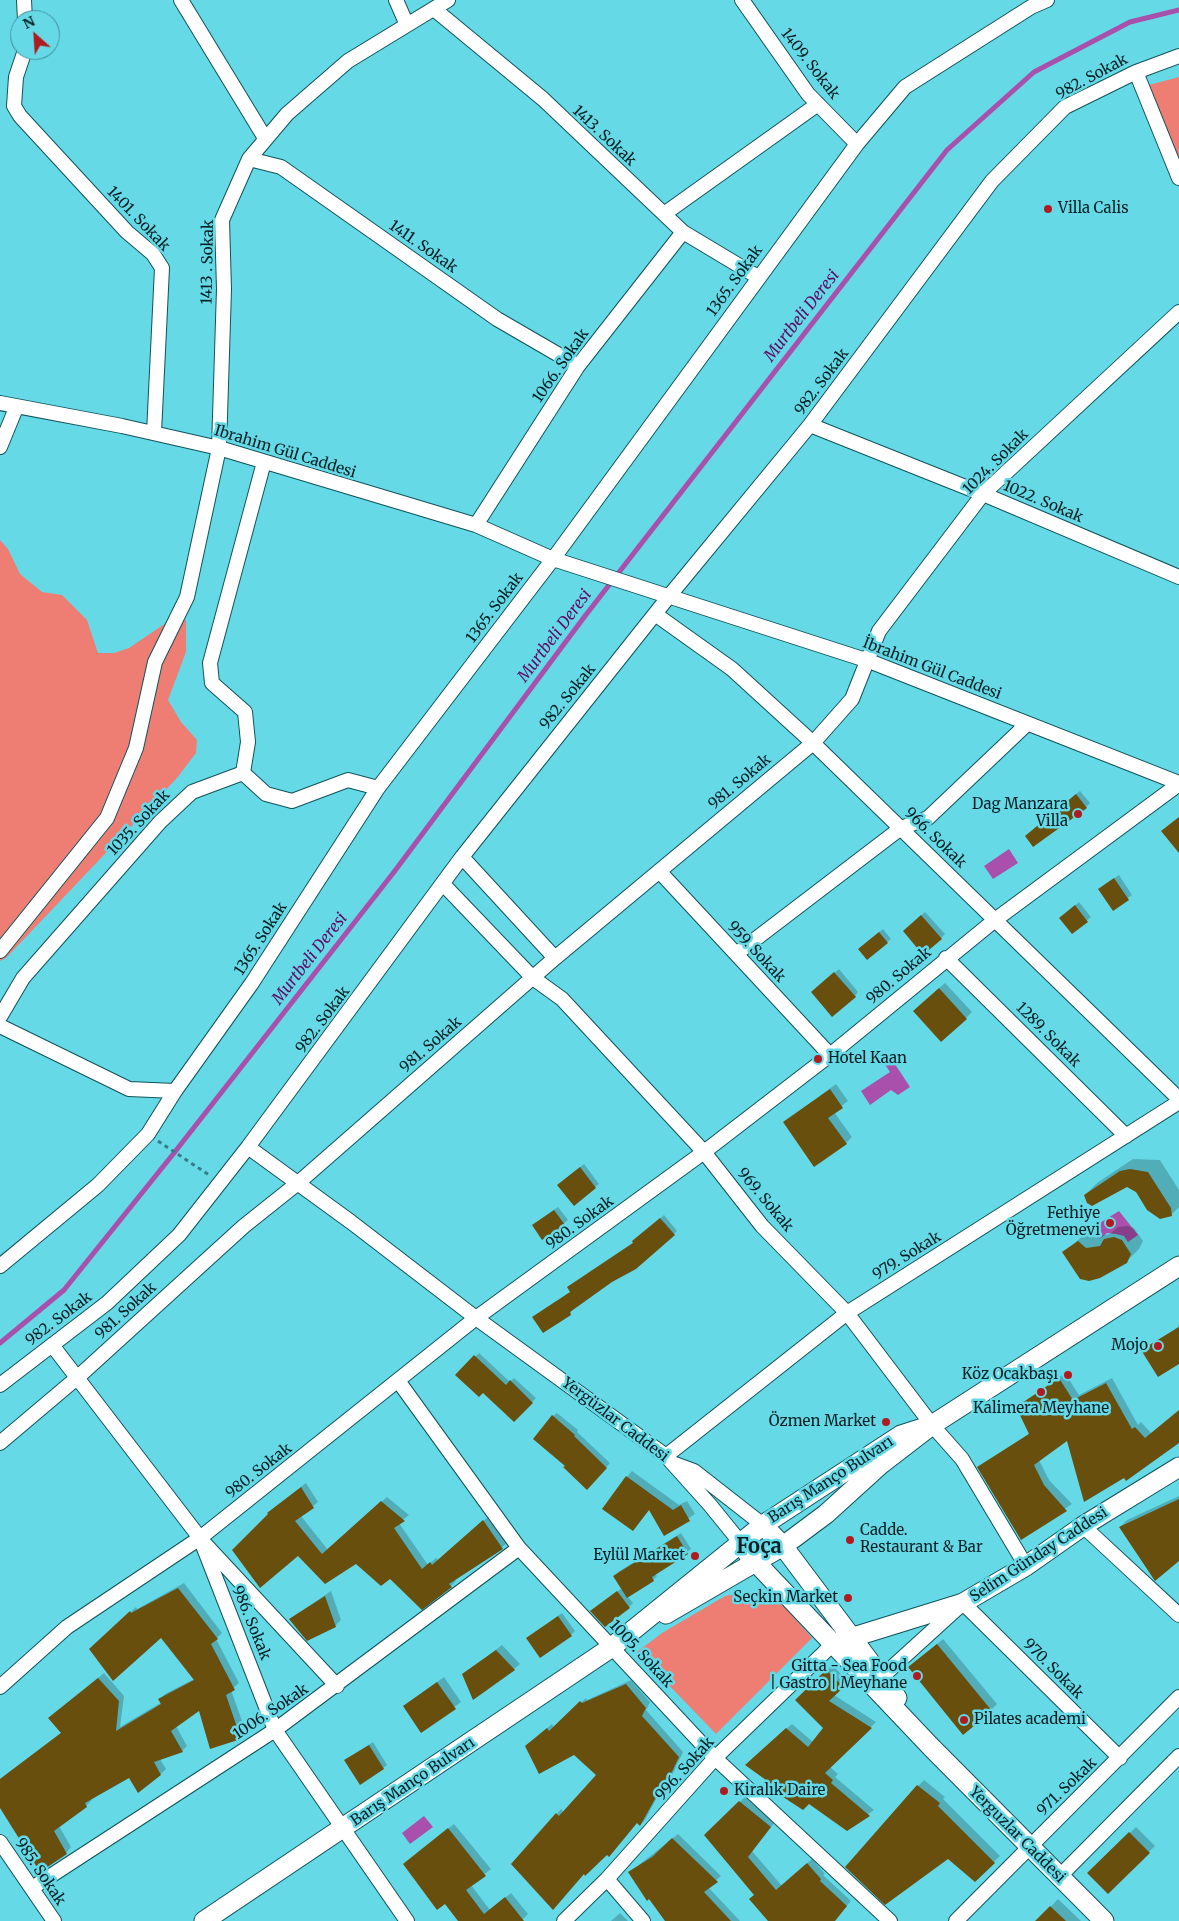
<!DOCTYPE html>
<meta charset="utf-8">
<style>
body{margin:0}
#map{position:relative;width:1179px;height:1921px;overflow:hidden;background:#66d9e7;font-family:Merriweather,serif}
canvas{display:block}
.north{position:absolute;left:10px;top:10px;width:50px;height:50px;box-sizing:border-box;background:#66d9e7;border:1px solid #408f98;border-radius:50%;rotate:334deg;font-size:14px;font-weight:700;line-height:20px;text-align:center;color:#061f22}
.north::after{content:'';display:block;margin:auto;width:18px;height:22px;background:#ae1c20;clip-path:polygon(50% 0,100% 100%,50% 72%,0 100%)}
</style>
<div id="map">
<canvas width="1179" height="1921"></canvas>
<div class="north">N</div>
</div>
<script>
const ctx = document.querySelector('canvas').getContext('2d');
ctx.lineJoin = 'round';
function paint(path, color) { ctx.fillStyle = color; ctx.fill(path, 'evenodd'); }
const toPath = rows => new Path2D(rows.map(r => 'M' + r).join(''));
function stroke(path, color, width, dash) { ctx.strokeStyle = color; ctx.lineWidth = width; ctx.lineCap = dash ? 'butt' : 'round'; ctx.setLineDash(dash || []); ctx.stroke(path); }
function label(font, color, halo, rows, align = 'center') {
  ctx.font = font + ' Merriweather,serif'; ctx.lineWidth = 5; ctx.setLineDash([]); ctx.textBaseline = 'middle'; ctx.strokeStyle = halo; ctx.fillStyle = color; for (const [text, x, y, turn = 0] of rows) {
    ctx.save(); ctx.translate(x, y); ctx.rotate((+turn || 0) * Math.PI / 180); ctx.textAlign = isNaN(turn) ? turn : align; if (halo) ctx.strokeText(text, 0, 0); ctx.fillText(text, 0, 0); ctx.restore();
  }
}
paint(toPath([
 [1179,77,1179,159,1149,85],
 [0,540,8,549,20,574,42,592,62,595,87,620,98,653,114,653,129,648,169,621,186,620,186,652,168,700,181,722,197,740,196,753,177,778,6,958,0,961],
 [748,1592,768,1593,781,1603,812,1638,716,1734,637,1652,662,1633,725,1596]
]), '#ee7e74');
paint(toPath([
 [1009,849,1018,863,993,879,984,866],
 [891,1058,910,1087,898,1095,891,1090,870,1105,861,1091,890,1072,884,1063],
 [1119,1211,1138,1235,1128,1242,1124,1236,1116,1234,1107,1233,1101,1238,1097,1237,1095,1226],
 [424,1816,433,1827,410,1844,402,1833]
]), '#a94fac');
paint(toPath([
 [1080,791,1090,803,1086,807,1030,832],
 [1119,875,1132,895,1113,909,1099,889],
 [1079,902,1091,917,1072,933,1064,915],
 [925,912,945,934,941,938,904,931],
 [883,929,891,939,887,942,863,945],
 [839,969,858,992,855,996,816,989],
 [945,983,972,1012,966,1018,920,1005],
 [836,1084,848,1101,834,1112,852,1137,846,1143,784,1122],
 [1133,1159,1160,1160,1179,1190,1179,1207,1171,1215,1127,1186,1085,1195,1097,1183],
 [584,1164,599,1184,595,1187,563,1181],
 [558,1207,568,1220,543,1239,537,1222],
 [664,1215,677,1231,674,1234,573,1308,570,1314,543,1331,571,1292,568,1287,572,1284,634,1242],
 [1127,1226,1134,1228,1143,1241,1139,1249,1126,1262,1064,1252,1091,1229,1099,1236,1110,1234,1118,1227],
 [1179,1324,1179,1363,1143,1350,1178,1327],
 [479,1353,510,1382,514,1378,536,1398,514,1421,483,1391,457,1375],
 [1065,1373,1079,1395,1112,1378,1138,1425,1141,1422,1152,1434,1179,1411,1179,1442,1067,1439,1039,1460,1049,1480,1072,1504,1021,1538,979,1467,1030,1433,1017,1408],
 [557,1413,578,1430,577,1432,610,1463,587,1488,566,1465,553,1416],
 [632,1471,679,1505,687,1501,695,1514,665,1534,650,1509,633,1529,627,1477],
 [306,1483,318,1502,301,1516,328,1550,387,1497,409,1515,399,1523,428,1565,436,1558,438,1560,489,1516,508,1543,455,1579,456,1581,451,1586,422,1608,390,1578,356,1562,325,1582,268,1513],
 [1179,1496,1179,1559,1120,1527,1127,1520],
 [681,1533,691,1549,655,1574,657,1576,653,1580,627,1596,633,1603,629,1607,596,1608,622,1588,615,1576,618,1572],
 [184,1583,222,1633,216,1639,239,1683,231,1690,246,1732,240,1738,199,1709,176,1726,187,1746,182,1751,160,1759,166,1769,161,1774,130,1776,90,1798,92,1800,86,1806,59,1826,71,1847,66,1853,0,1807,0,1779,62,1732,55,1713,104,1673,124,1696,120,1727,162,1702,160,1699,165,1694,194,1679,161,1636,96,1644,136,1607,137,1609],
 [331,1591,341,1620,335,1626,290,1619],
 [562,1613,575,1631,571,1635,528,1638],
 [943,1639,997,1704,991,1710,915,1662],
 [502,1645,520,1664,514,1669,463,1675],
 [832,1665,848,1681,834,1695,876,1722,830,1767,838,1774,835,1777,874,1810,847,1829,809,1803,782,1790,752,1759,792,1724,813,1742,825,1728,797,1700],
 [444,1677,461,1702,422,1731,404,1706],
 [631,1680,650,1702,646,1710,683,1752,667,1786,661,1790,645,1820,640,1825,637,1821,585,1874,557,1814,561,1809,564,1812,598,1775,574,1754,526,1746,552,1724,554,1728,586,1698,587,1700],
 [373,1742,387,1765,383,1768,346,1760],
 [924,1780,945,1797,943,1799,1000,1856,975,1880,918,1786],
 [745,1797,775,1822,752,1851,782,1886,812,1859,825,1874,823,1875,851,1901,834,1921,769,1921,756,1895,705,1836],
 [454,1824,491,1869,471,1885,490,1910,511,1893,528,1914,521,1921,459,1921,410,1859],
 [1136,1827,1155,1846,1108,1892,1089,1873],
 [678,1834,721,1876,708,1887,740,1921,673,1921,630,1872],
 [1058,1899,1081,1921,1037,1921],
 [620,1913,628,1921,611,1921]
]), '#0003');
stroke(toPath([
 [0,1343,64,1290,174,1153,394,872,585,616,947,150,1034,72,1130,22,1179,10]
]), '#a94fac', 5);
paint(toPath([
 [1076,794,1087,808,1033,847,1025,836],
 [1179,817,1179,853,1161,831],
 [1114,878,1129,900,1113,911,1098,889],
 [1075,905,1088,922,1072,934,1059,918],
 [921,915,942,939,923,955,903,931],
 [879,932,888,943,867,960,858,949],
 [834,972,856,997,832,1017,811,992],
 [939,988,967,1019,941,1042,913,1011],
 [830,1089,843,1108,828,1118,847,1144,814,1167,783,1122],
 [580,1167,596,1188,574,1206,557,1185],
 [1130,1169,1148,1172,1171,1208,1172,1216,1160,1219,1147,1210,1136,1192,1127,1187,1092,1206,1087,1203,1084,1195,1120,1171],
 [554,1210,565,1225,542,1240,532,1225],
 [660,1218,675,1235,636,1269,612,1282,570,1312,571,1315,543,1333,532,1317,570,1292,567,1287,633,1243,632,1241],
 [1114,1237,1122,1240,1131,1254,1127,1263,1100,1278,1089,1281,1080,1279,1062,1252,1078,1241,1086,1248,1100,1246,1104,1239],
 [1179,1327,1179,1364,1158,1377,1141,1350],
 [474,1355,506,1385,510,1380,533,1403,514,1422,483,1393,479,1397,455,1375],
 [1059,1378,1073,1400,1106,1383,1132,1429,1135,1427,1145,1438,1179,1410,1179,1443,1126,1481,1124,1478,1084,1502,1067,1441,1034,1465,1044,1485,1067,1511,1021,1540,977,1467,1029,1434,1016,1407],
 [552,1415,575,1435,574,1436,607,1468,587,1490,563,1467,565,1466,533,1439],
 [626,1476,673,1510,681,1505,690,1521,664,1536,649,1510,633,1531,602,1509],
 [301,1487,314,1508,295,1521,322,1554,381,1501,405,1521,394,1528,422,1569,430,1562,432,1565,483,1520,503,1549,449,1584,452,1587,422,1610,390,1579,381,1586,356,1564,325,1584,298,1556,260,1588,232,1550,268,1514,267,1513],
 [1179,1499,1179,1561,1155,1581,1119,1527],
 [677,1536,688,1554,652,1577,654,1581,627,1598,613,1576],
 [178,1588,218,1639,211,1644,235,1690,226,1695,241,1739,210,1749,199,1711,171,1731,183,1752,154,1762,161,1775,138,1793,129,1778,85,1803,87,1807,54,1831,67,1854,40,1872,0,1808,0,1779,61,1733,48,1718,98,1678,119,1701,116,1731,161,1704,158,1699,194,1680,161,1638,113,1681,89,1649,130,1611,131,1613],
 [617,1591,630,1608,605,1627,590,1611],
 [325,1596,336,1627,307,1641,289,1619],
 [558,1616,572,1636,540,1658,526,1638],
 [937,1644,992,1711,963,1735,908,1667],
 [496,1650,515,1670,473,1700,462,1674],
 [826,1670,844,1687,829,1701,872,1728,825,1773,833,1780,831,1783,870,1816,847,1831,809,1804,803,1810,777,1793,780,1790,745,1765,786,1728,808,1747,823,1728,795,1700],
 [437,1682,456,1709,421,1733,403,1706],
 [626,1684,646,1708,642,1716,679,1757,662,1793,660,1790,640,1826,637,1823,609,1857,607,1855,585,1876,584,1874,553,1910,511,1864,556,1813,559,1816,596,1775,574,1755,539,1774,525,1746,547,1728,549,1731,580,1701,582,1703],
 [369,1745,384,1769,360,1785,344,1760],
 [917,1785,940,1803,938,1806,995,1863,975,1882,948,1859,885,1905,845,1867],
 [739,1801,771,1827,748,1857,776,1890,807,1863,821,1879,820,1881,847,1906,835,1921,768,1921,749,1899,754,1895,704,1835],
 [448,1828,486,1876,466,1890,484,1914,505,1897,524,1921,458,1921,445,1904,437,1910,403,1864],
 [1129,1832,1150,1853,1108,1894,1087,1873],
 [672,1838,718,1882,704,1892,731,1921,665,1921,649,1899,647,1901,628,1872,652,1857],
 [1050,1906,1066,1921,1035,1921]
]), '#684f0e');
const street = toPath([
 [24,0,25,20],
 [181,0,265,138],
 [396,0,407,25],
 [742,0,808,94,857,144],
 [434,9,543,99,683,232,758,277],
 [25,50,16,77,14,106,20,116,127,232,153,254,162,268,154,433],
 [1136,72,1179,178],
 [249,159,281,167,497,319,578,366],
 [664,214,818,104],
 [0,403,122,426,219,448,476,525,553,559,869,661,1179,783],
 [810,425,983,494,1179,577],
 [0,447,16,408],
 [476,525,578,366,683,232],
 [655,614,732,669,813,743,1179,1099],
 [243,773,266,794,292,801,348,780,378,788],
 [462,857,555,958],
 [659,871,830,1055],
 [443,884,533,978,562,999,704,1152,762,1226,847,1313,932,1425,962,1459,1026,1566],
 [0,951,107,818,136,748,155,662,187,597,219,448,224,289,222,220,249,159,287,114,348,61,448,0],
 [736,954,901,828,928,818,1027,724],
 [946,958,1126,1136],
 [0,1017,23,978,160,822,192,792,243,773,248,742,245,712,212,683,210,663,264,462],
 [0,1026,129,1089,175,1091],
 [248,1147,351,1222,476,1318,666,1456,710,1505,740,1542],
 [0,1266,98,1185,148,1134,175,1091,252,983,378,788,553,559,857,144,905,87,1031,7,1047,0],
 [52,1345,200,1538,275,1730,407,1921],
 [399,1382,519,1548,715,1758,890,1921],
 [0,1385,107,1303,179,1235,248,1147,462,857,670,595,810,425,992,181,1065,107,1136,72,1179,56],
 [0,1443,78,1377,244,1226,298,1183,555,958,813,743,852,699,879,631,983,494,1179,312],
 [666,1456,847,1313,1179,1102],
 [675,1464,694,1471,763,1525],
 [1083,1526,1179,1615],
 [205,1544,337,1686],
 [875,1683,963,1603,1120,1758],
 [0,1687,67,1627,200,1538,476,1318,704,1152,830,1055,995,920,1179,784],
 [0,1842,54,1921],
 [1059,1877,1179,1756],
 [607,1879,643,1921],
 [32,1888,275,1730,519,1548],
 [564,1921,607,1879,715,1758,834,1643],
 [956,1921,1179,1697]
]);
const secondary = toPath([
 [763,1525,783,1546,897,1698],
 [748,1554,932,1748,1104,1921],
 [666,1614,783,1546,826,1514,880,1465,932,1425,1179,1266],
 [834,1643,963,1603,1026,1566,1083,1526,1179,1467],
 [204,1921,612,1647,763,1525,901,1435,932,1425]
]);
stroke(street, '#11535a', 16);
stroke(secondary, '#11535a', 21);
stroke(toPath([
 [158,1141,209,1175]
]), '#367d85', 3, [4, 4]);
stroke(street, '#fff', 14);
stroke(secondary, '#fff', 19);
for (const [x, y, r, color] of [
 [1048,209,5,"#ae1c20"],
 [1078,814,5,"#ae1c20"],
 [818,1059,5,"#ae1c20"],
 [1110,1223,5,"#ae1c20"],
 [1158,1346,5,"#ae1c20"],
 [1068,1375,5,"#ae1c20"],
 [1041,1392,5,"#ae1c20"],
 [886,1422,5,"#ae1c20"],
 [850,1540,5,"#ae1c20"],
 [695,1556,5,"#ae1c20"],
 [848,1598,5,"#ae1c20"],
 [917,1676,5,"#ae1c20"],
 [964,1720,5,"#ae1c20"],
 [724,1791,5,"#ae1c20"]
]) { const dot = new Path2D(); dot.arc(x, y, r, 0, 2 * Math.PI); ctx.fillStyle = color; ctx.fill(dot); stroke(dot, '#66d9e7', 2); }
label('15px', '#061f22', '#66d9e7', [
 ["1409. Sokak",810,64,52],
 ["982. Sokak",1092,77,-28],
 ["1413. Sokak",604,136,43],
 ["1401. Sokak",138,219,46],
 ["1411. Sokak",423,247,35],
 ["1413 . Sokak",208,262,-89],
 ["1365. Sokak",735,281,-54],
 ["1066. Sokak",561,366,-55],
 ["982. Sokak",822,382,-53],
 ["Ibrahim Gül Caddesi",285,452,17],
 ["1024. Sokak",996,462,-45],
 ["1022. Sokak",1043,502,23],
 ["1365. Sokak",495,608,-53],
 ["İbrahim Gül Caddesi",932,669,21],
 ["982. Sokak",568,697,-51],
 ["981. Sokak",740,782,-40],
 ["1035. Sokak",139,823,-47],
 ["966. Sokak",935,838,44],
 ["1365. Sokak",261,939,-57],
 ["959. Sokak",756,952,47],
 ["980. Sokak",899,976,-40],
 ["982. Sokak",323,1020,-53],
 ["1289. Sokak",1048,1035,45],
 ["981. Sokak",431,1045,-41],
 ["969. Sokak",765,1200,50],
 ["980. Sokak",580,1223,-36],
 ["979. Sokak",907,1256,-32],
 ["981. Sokak",126,1311,-42],
 ["982. Sokak",59,1319,-37],
 ["Yergüzlar Caddesi",615,1420,37],
 ["980. Sokak",259,1471,-38],
 ["Barış Manço Bulvarı",831,1480,-33],
 ["Selim Günday Caddesi",1039,1555,-33],
 ["986. Sokak",251,1623,68],
 ["1005. Sokak",641,1654,47],
 ["970. Sokak",1053,1669,45],
 ["1006. Sokak",271,1712,-34],
 ["996. Sokak",685,1769,-48],
 ["Barış Manço Bulvarı",413,1782,-34],
 ["971. Sokak",1067,1787,-44],
 ["Yerguzlar Caddesi",1017,1835,45],
 ["985. Sokak",40,1872,56]
]);
label('15px', '#061f22', '#66d9e7', [
 ["Villa Calis",1058,209,"left"],
 ["Dag Manzara",1068,805],
 ["Villa",1068,822],
 ["Hotel Kaan",828,1059,"left"],
 ["Fethiye",1100,1214],
 ["Öğretmenevi",1100,1231],
 ["Mojo",1148,1346],
 ["Köz Ocakbaşı",1058,1375],
 ["Kalimera Meyhane",1041,1409,"center"],
 ["Özmen Market",876,1422],
 ["Cadde.",860,1531,"left"],
 ["Restaurant & Bar",860,1548,"left"],
 ["Eylül Market",685,1556],
 ["Seçkin Market",838,1598],
 ["Gitta - Sea Food",907,1667],
 ["| Gastro | Meyhane",907,1684],
 ["Pilates academi",974,1720,"left"],
 ["Kiralık Daire",734,1791,"left"]
], 'right');
label('italic 16px', '#620966', '#66d9e7', [
 ["Murtbeli Deresi",802,316,-52],
 ["Murtbeli Deresi",555,636,-53],
 ["Murtbeli Deresi",310,959,-52]
]);
label('bold 20px', '#061f22', '#66d9e7', [
 ["Foça",759,1547]
]);
</script>
